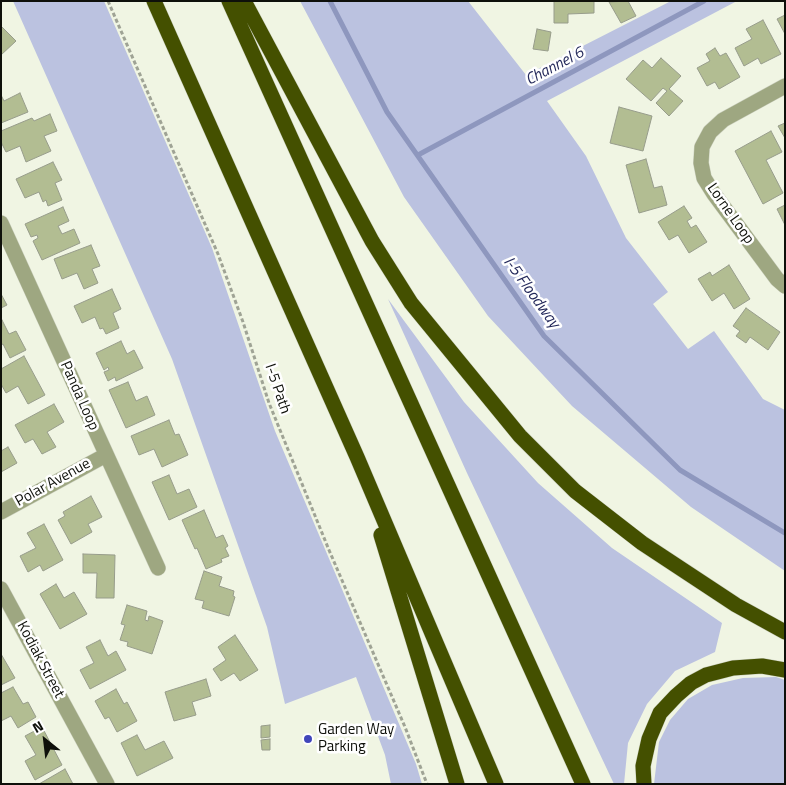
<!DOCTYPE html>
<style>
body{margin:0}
#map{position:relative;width:786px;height:785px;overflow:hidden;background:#f0f5e3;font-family:"Titillium Web",sans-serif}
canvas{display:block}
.frame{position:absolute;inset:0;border:2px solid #0e100a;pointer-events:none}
.north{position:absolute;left:20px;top:715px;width:50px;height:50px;-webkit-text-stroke:4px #fff;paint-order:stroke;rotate:331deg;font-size:14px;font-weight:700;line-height:20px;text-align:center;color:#0e100a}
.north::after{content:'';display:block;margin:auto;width:18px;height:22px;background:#0e100a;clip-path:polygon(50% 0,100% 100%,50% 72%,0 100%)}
</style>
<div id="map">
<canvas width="786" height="785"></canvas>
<div class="frame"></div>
<div class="north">N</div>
</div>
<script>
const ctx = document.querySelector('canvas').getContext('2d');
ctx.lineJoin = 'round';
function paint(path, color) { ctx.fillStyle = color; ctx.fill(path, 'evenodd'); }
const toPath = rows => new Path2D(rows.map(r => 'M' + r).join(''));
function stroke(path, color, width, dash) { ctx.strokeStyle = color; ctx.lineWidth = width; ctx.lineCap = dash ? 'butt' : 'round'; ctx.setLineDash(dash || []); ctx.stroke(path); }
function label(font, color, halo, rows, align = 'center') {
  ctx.font = font + ' "Titillium Web",sans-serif'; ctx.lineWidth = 5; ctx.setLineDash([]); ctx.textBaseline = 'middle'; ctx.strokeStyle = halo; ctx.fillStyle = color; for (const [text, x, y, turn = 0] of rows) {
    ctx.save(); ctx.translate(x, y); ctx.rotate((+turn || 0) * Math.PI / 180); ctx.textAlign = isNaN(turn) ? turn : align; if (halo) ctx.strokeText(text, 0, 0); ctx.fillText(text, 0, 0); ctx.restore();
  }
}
paint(toPath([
 [13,1,104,1,212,248,275,431,416,764,422,784,391,784,385,755,356,677,285,704,267,627,172,359],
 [300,1,468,1,526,75,671,1,737,1,547,101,586,156,626,238,668,292,653,304,688,349,714,331,763,399,785,410,785,571,691,507,572,406,488,316,404,197],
 [388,299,464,402,538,483,612,548,722,623,715,652,675,671,647,704,628,743,624,784,614,784,467,473],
 [776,677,785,680,785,784,654,784,659,742,670,720,688,699,712,685,743,678]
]), '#bbc2e0');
stroke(toPath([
 [330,1,387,112,544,336,680,470,785,533],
 [418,155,704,1]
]), '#8e97be', 5);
const building = toPath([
 [554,1,594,1,594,13,568,14,568,23,554,23,554,1],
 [628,1,636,16,621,23,609,2,628,1],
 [785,15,785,34,777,19,785,15],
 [763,20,781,54,761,64,758,58,744,66,735,48,752,39,746,29,763,20],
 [1,26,16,41,1,55,1,26],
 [537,29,551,32,548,51,533,49,537,29],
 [715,48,720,56,726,53,740,77,719,89,715,82,707,86,697,68,710,61,706,54,715,48],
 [661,58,681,76,669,89,683,101,669,116,656,103,667,91,663,88,651,101,626,79,643,60,652,68,661,58],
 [20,93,28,112,1,123,1,95,4,101,20,93],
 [619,107,652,116,643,151,610,143,619,107],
 [50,114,57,131,44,136,51,151,26,162,20,146,6,152,1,142,1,131,32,118,34,121,50,114],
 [785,123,785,138,778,126,785,123],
 [771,131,782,152,766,160,783,193,763,204,735,151,771,131],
 [646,159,654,188,662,186,667,205,639,213,626,165,646,159],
 [53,162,62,180,55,183,62,200,48,206,46,200,43,202,39,192,25,198,16,179,53,162],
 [785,205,785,225,777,209,785,205],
 [684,206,692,218,687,221,691,228,696,225,707,242,689,253,678,235,669,240,658,222,684,206],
 [63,207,69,221,58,226,62,234,74,229,80,243,42,260,33,241,38,238,37,235,31,237,25,224,63,207],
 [91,245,100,266,92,269,98,283,84,289,77,273,62,279,54,259,91,245],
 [729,265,750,299,734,309,724,293,712,301,698,279,710,272,712,276,729,265],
 [112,289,121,309,113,313,119,328,106,334,103,328,100,329,95,317,82,323,74,306,112,289],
 [1,294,7,305,1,308,1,294],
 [746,308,780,332,768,350,750,337,746,343,736,336,740,331,733,326,746,308],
 [2,320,9,334,16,331,26,350,10,358,3,344,1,345,2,320],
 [121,341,127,354,134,350,143,368,116,381,115,377,108,381,104,372,109,370,108,367,104,370,96,353,121,341],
 [24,356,45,395,28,404,18,386,6,393,1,384,1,369,24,356],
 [128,382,136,401,147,396,155,415,126,428,109,390,128,382],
 [54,404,64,422,47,432,56,447,42,454,33,439,25,443,15,425,54,404],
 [169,420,175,435,179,434,188,455,162,467,154,449,139,455,131,436,169,420],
 [8,447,17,463,1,472,1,451,8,447],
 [169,475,177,494,189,489,197,507,169,520,152,482,169,475],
 [91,496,102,517,88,524,92,532,71,544,58,520,65,516,63,512,91,496],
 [204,510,216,538,223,535,228,546,225,548,229,556,221,559,222,562,206,569,197,548,195,549,182,520,204,510],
 [44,524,63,560,43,571,40,565,28,572,20,556,36,548,27,533,44,524],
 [83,554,115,555,114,598,96,598,97,573,83,573,83,554],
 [204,571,222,577,219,586,234,591,233,596,235,597,229,616,202,608,204,601,195,599,204,571],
 [56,584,64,598,74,592,87,614,60,629,40,594,56,584],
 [127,605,147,611,145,620,148,621,149,616,163,621,152,654,127,646,128,642,120,640,125,625,121,624,127,605],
 [235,635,258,670,240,681,234,673,221,681,213,669,226,660,218,647,235,635],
 [100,640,108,656,116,651,126,670,90,689,80,670,94,663,86,647,100,640],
 [1,654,15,678,1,685,1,654],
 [206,679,211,696,192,702,196,715,174,721,165,692,206,679],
 [13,687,23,704,28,702,36,717,18,728,11,716,1,721,1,693,13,687],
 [116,689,124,704,127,702,137,721,117,732,109,717,105,719,95,701,116,689],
 [270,725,270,737,261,738,261,726,270,725],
 [42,727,62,765,35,780,25,761,36,755,25,736,42,727],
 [137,735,145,750,164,741,173,758,137,776,121,743,137,735],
 [270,739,270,750,262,750,261,740,270,739],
 [65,769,73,784,39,784,65,769]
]);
paint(building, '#b2bd92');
stroke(building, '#979c8b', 1);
const minor = toPath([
 [785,86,723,120,710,132,702,147,701,163,704,178,714,194,777,279,785,286],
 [1,223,158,568],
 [1,512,106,455],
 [1,589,107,784]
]);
const highway = toPath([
 [154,1,357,457,496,784],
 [229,1,583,784],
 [244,1,372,241,411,303,520,436,575,491,642,543,736,605,785,632],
 [381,535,457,784],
 [644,784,643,766,649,739,660,713,676,696,691,683,706,675,733,668,762,666,785,670]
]);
stroke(minor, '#ccd0c0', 16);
stroke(highway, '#ccd0c0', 16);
stroke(toPath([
 [108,1,218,254,243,322,269,403,329,550,405,727,427,784]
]), '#9fa395', 3, [4, 2.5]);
stroke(minor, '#9ea781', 15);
stroke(highway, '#445000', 15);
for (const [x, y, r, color] of [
 [308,739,5,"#4146ba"]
]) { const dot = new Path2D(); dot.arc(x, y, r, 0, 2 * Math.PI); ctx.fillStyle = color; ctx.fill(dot); stroke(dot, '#fff', 2); }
label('15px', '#0e100a', '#fff', [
 ["Lorne Loop",730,214,55],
 ["I-5 Path",277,389,71],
 ["Panda Loop",79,396,66],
 ["Polar Avenue",53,483,-29],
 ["Kodiak Street",40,660,62]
]);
label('15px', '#0e100a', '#fff', [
 ["Garden Way",318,730],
 ["Parking",318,747]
], 'left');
label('italic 16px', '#23285a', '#fff', [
 ["Channel 6",555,67,-28],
 ["I-5 Floodway",531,293,54]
]);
</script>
